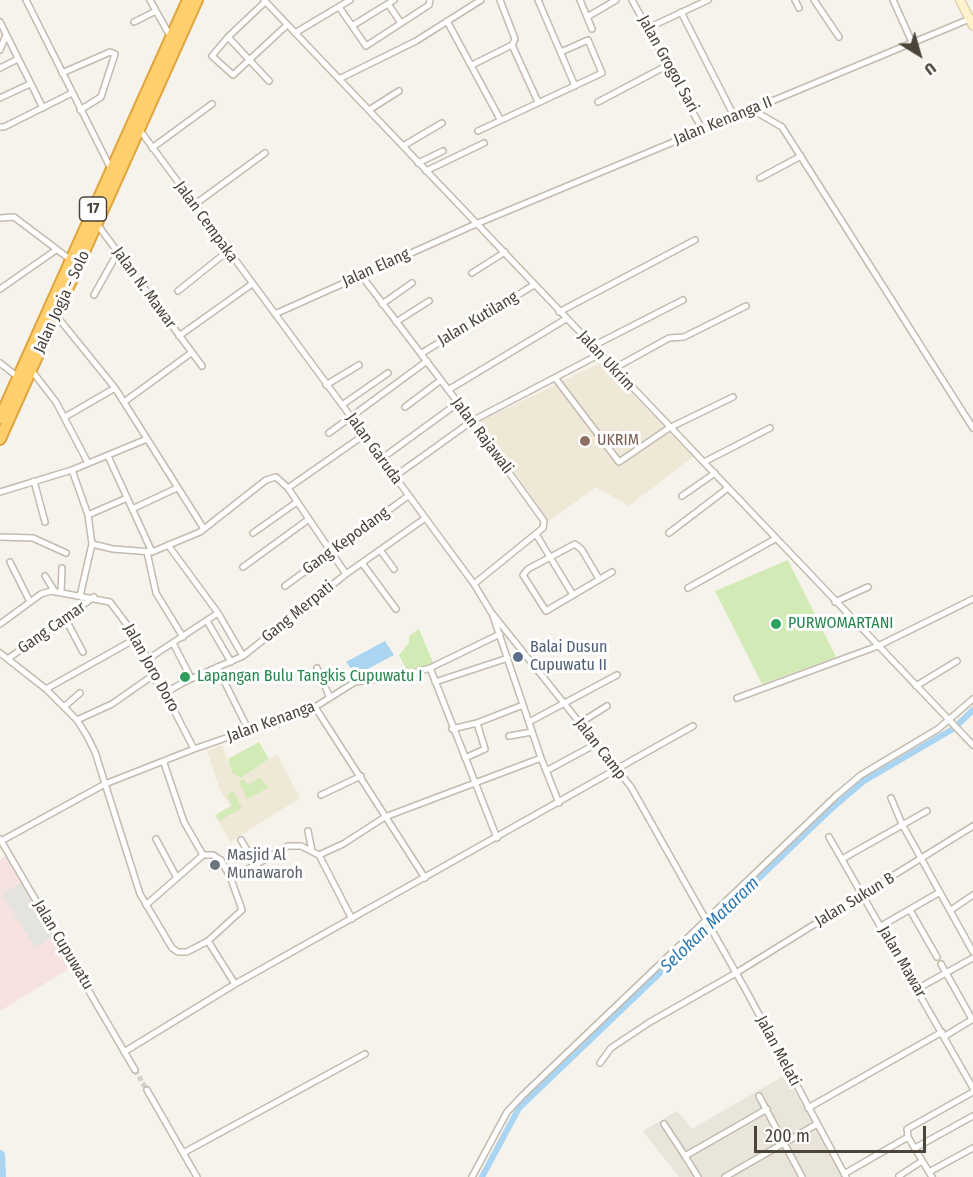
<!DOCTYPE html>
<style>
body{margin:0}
#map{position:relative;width:973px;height:1177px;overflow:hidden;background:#f6f3ec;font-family:"Fira Sans Condensed",sans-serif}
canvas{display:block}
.north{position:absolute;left:889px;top:24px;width:60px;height:60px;-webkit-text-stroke:4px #fff;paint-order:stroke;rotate:143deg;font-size:16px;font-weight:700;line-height:24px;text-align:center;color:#4b4439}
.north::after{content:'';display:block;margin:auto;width:21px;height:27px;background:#4b4439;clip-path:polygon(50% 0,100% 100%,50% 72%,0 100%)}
.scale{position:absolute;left:754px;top:1126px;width:172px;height:27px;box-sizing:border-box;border:3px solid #4b4439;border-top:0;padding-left:8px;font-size:18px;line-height:21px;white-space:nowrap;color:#4b4439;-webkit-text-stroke:4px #fff;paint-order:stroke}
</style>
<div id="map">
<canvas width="973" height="1177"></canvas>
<div class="north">U</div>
<div class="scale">200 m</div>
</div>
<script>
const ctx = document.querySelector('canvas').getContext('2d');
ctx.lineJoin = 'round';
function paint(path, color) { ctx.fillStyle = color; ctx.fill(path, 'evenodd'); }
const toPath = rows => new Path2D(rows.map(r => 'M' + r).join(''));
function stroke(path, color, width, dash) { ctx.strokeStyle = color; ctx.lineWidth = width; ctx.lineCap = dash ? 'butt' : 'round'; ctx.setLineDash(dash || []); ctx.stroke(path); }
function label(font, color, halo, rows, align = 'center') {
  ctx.font = font + ' "Fira Sans Condensed",sans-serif'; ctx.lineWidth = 6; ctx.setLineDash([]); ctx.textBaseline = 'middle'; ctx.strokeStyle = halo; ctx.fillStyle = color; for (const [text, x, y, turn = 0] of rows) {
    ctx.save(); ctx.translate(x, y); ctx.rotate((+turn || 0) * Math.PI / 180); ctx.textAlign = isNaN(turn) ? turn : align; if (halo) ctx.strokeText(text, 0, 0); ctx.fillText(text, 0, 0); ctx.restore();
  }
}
paint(toPath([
 [785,1075,844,1177,679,1177,643,1131,677,1111,692,1129]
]), '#eae5da');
paint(toPath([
 [602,362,693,457,629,506,596,487,549,521,482,425,481,421],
 [222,745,232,773,241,778,277,754,300,798,230,842,215,815,230,806,220,790,207,751]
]), '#efe8d6');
paint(toPath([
 [7,855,72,967,0,1011,0,860]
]), '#f6e3e0');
paint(toPath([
 [788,560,836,657,762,684,715,591],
 [419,629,434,665,408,673,399,655,409,643,409,636],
 [259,742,269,759,241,778,232,773,228,759],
 [260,777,268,788,247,799,239,782,244,779,248,785],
 [233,791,242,808,219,821,216,815,232,806,227,795]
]), '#d2eab5');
paint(toPath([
 [22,882,54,936,35,948,2,894]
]), '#e5e3e0');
paint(toPath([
 [385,641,394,655,356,675,346,662]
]), '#a9d4f2');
stroke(toPath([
 [482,1177,519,1108,830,810,864,781,953,729,973,710]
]), '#a9d4f2', 6);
stroke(toPath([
 [0,1155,1,1177]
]), '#a9d4f2', 10);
stroke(toPath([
 [135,1070,147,1090]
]), '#d4d0c8', 5, [5, 2.5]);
const street = toPath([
 [26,0,111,169],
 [150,0,170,36],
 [264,0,973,745],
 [500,0,515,39,512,45],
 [538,0,575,86],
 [580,0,592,29],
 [632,0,702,129],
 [795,0,799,8],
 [814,0,839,37],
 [893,0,912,42],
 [265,2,228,37,212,56,233,75,287,25],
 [388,4,401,23],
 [339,7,366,46,429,5,430,0],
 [681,12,734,116],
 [587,17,616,0],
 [447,21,500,119],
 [0,22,43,108],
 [134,22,156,11],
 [352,26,394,0],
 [648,28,708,0],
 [295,33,350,0],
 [228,37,269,81],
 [0,50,6,35],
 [472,65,512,45,538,102],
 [0,68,18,59],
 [62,73,110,52,115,54,101,97,80,110],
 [339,79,416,41,481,0],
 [0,98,30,84],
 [598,102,668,65],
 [751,109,782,127,973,428],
 [369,110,399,91],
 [0,127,4,127,72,93],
 [139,129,474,584,491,612,631,787,748,994,846,1177],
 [478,131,602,73,588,40,561,52],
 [403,146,442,123],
 [152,148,212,104],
 [418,163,443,151],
 [426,171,484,143],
 [760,178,801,156],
 [194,205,265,153],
 [0,218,14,217,71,260],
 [97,224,202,366],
 [472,273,505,252],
 [361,275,472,421,544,521,543,528,474,584],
 [0,289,56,250],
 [178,291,228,251],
 [94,295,118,252],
 [382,304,412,283],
 [559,312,695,240],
 [55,314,115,388,204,529],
 [275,314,476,224,972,18],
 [396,322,429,301],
 [179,336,252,284],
 [593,346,683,300],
 [422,353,534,285],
 [0,363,18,377],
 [613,369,669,338,684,337,746,306],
 [32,371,56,402,88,463],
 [556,379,619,462,669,428,733,397],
 [326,385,359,365],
 [448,390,566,319],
 [124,402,191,353],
 [342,405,388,373],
 [405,407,441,380],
 [65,417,115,388],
 [329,433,427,361],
 [108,456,152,552],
 [381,459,458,403],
 [704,462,770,428],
 [72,470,88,515,92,544,80,596],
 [394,477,472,421,600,354],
 [34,481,45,522],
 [288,488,364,435],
 [0,492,72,470,147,439],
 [682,496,715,473],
 [132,509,177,488],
 [88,515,127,498],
 [253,533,297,502],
 [669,533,728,488],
 [536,534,573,595],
 [0,537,33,538,66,553],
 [92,544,113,549,152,552,200,532,266,480,276,477,288,488,346,574],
 [168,545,218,613,243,656],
 [380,550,394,569],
 [147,552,156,593,183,637],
 [10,562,30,602],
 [362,563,396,609],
 [243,567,309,519],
 [45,576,55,592],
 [599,579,582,550,575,544,528,569,523,575,546,611,612,572],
 [285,586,408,496],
 [688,588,775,539],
 [61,592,62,568],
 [835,602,868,587],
 [493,616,541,758,559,803],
 [66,620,83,652],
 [207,621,231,662],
 [0,624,41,594,51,591,110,602,137,638,148,659,152,676,165,693,194,749],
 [173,643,191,678],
 [0,653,46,689,77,720,87,736,95,752,140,894,172,948,178,952,187,952,208,941,235,984],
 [9,658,94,597],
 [148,659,218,613],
 [217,667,249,731],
 [317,668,330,698],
 [430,668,497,838],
 [435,682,508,658],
 [916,686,957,661],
 [46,689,137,638],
 [165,693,186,681,243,656,346,574,424,519],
 [737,698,878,646,973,599],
 [64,707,80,693],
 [315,707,425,878],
 [77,720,112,704,152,676],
 [529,722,617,675],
 [580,723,607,706],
 [452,729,477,723,523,705],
 [509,736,532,732],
 [465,758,485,749,477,723],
 [164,763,184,822,203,855,213,855,221,860,231,879,242,910,208,941],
 [546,771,596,744],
 [321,795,361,776],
 [891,798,902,824,973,952],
 [308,831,312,851],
 [829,837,973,1088],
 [0,839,135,1070],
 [156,839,177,878],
 [241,840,256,865],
 [1,841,105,784,194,749,315,707,355,682,404,676,430,668,500,634],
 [319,855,352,919],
 [842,859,927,811],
 [231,879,288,846,301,846,319,855,343,844,385,817,541,758],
 [146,905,203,855],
 [910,910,937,957],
 [951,910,973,895],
 [881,926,940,892],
 [941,964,972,1019],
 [917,989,973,958],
 [945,1036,973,1019],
 [124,1052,235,984,693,726],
 [600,1063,611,1048,650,1022,736,973,973,826],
 [147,1090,197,1177],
 [759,1096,802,1177],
 [808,1108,942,1032],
 [664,1124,685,1156],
 [908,1137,907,1129,973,1092],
 [915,1148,973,1116],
 [183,1153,365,1054],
 [929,1172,973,1148],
 [844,1174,908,1137,932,1177],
 [899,1176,922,1161],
 [472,1177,507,1112,523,1095,836,796,861,775,938,729,973,699],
 [698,1177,685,1156,767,1109],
 [725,1177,817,1124]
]);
const secondary = toPath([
 [960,0,973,26]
]);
const highway = toPath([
 [0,418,188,0],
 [0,439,197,0]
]);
stroke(street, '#c2bbae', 8);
stroke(secondary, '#d6c79b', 10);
stroke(highway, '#e0a43c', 14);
stroke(street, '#fff', 5);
stroke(secondary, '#fff3cd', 8);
stroke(highway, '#ffcf6e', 10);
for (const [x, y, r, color] of [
 [585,441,6,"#8d6e63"],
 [776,624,6,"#2e9e5b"],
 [518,657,6,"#5c6f8a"],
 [185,677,6,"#2e9e5b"],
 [215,865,6,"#6b7280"]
]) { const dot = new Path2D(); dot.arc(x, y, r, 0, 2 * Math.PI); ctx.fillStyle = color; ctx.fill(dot); stroke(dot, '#fff', 2); }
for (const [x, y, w] of [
 [93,209,27]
]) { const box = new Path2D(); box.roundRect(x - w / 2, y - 12, w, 24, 4.5); ctx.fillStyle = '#fff'; ctx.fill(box); stroke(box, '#4b4439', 1.5); }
label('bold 15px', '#4b4439', null, [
 ["17",93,209]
]);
label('16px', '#4b4439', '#fff', [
 ["Jalan Grogol Sari",668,64,61],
 ["Jalan Kenanga II",723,121,-22],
 ["Jalan Cempaka",206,222,54],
 ["Jalan Elang",376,268,-24],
 ["Jalan N. Mawar",144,288,54],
 ["Jalan Jogja - Solo",62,302,-65],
 ["Jalan Kutilang",478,319,-31],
 ["Jalan Ukrim",606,361,47],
 ["Jalan Rajawali",482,436,53],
 ["Jalan Garuda",374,449,54],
 ["Gang Kepodang",346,541,-36],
 ["Gang Merpati",298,612,-39],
 ["Gang Camar",52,628,-35],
 ["Jalan Joro Doro",151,668,61],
 ["Jalan Kenanga",271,722,-20],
 ["Jalan Camp",600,749,52],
 ["Jalan Sukun B",855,900,-31],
 ["Jalan Cupuwatu",63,945,59],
 ["Jalan Mawar",902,962,60],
 ["Jalan Melati",778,1051,62]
]);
label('16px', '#785e54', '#fff', [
 ["UKRIM",597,441]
], 'left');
label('16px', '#27864d', '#fff', [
 ["PURWOMARTANI",788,624],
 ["Lapangan Bulu Tangkis Cupuwatu I",197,677]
], 'left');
label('16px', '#4e5e75', '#fff', [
 ["Balai Dusun",530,648],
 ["Cupuwatu II",530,666]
], 'left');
label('16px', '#5b616d', '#fff', [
 ["Masjid Al",227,856],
 ["Munawaroh",227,874]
], 'left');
label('italic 18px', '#2e7ab2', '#fff', [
 ["Selokan Mataram",710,925,-44]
]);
</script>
